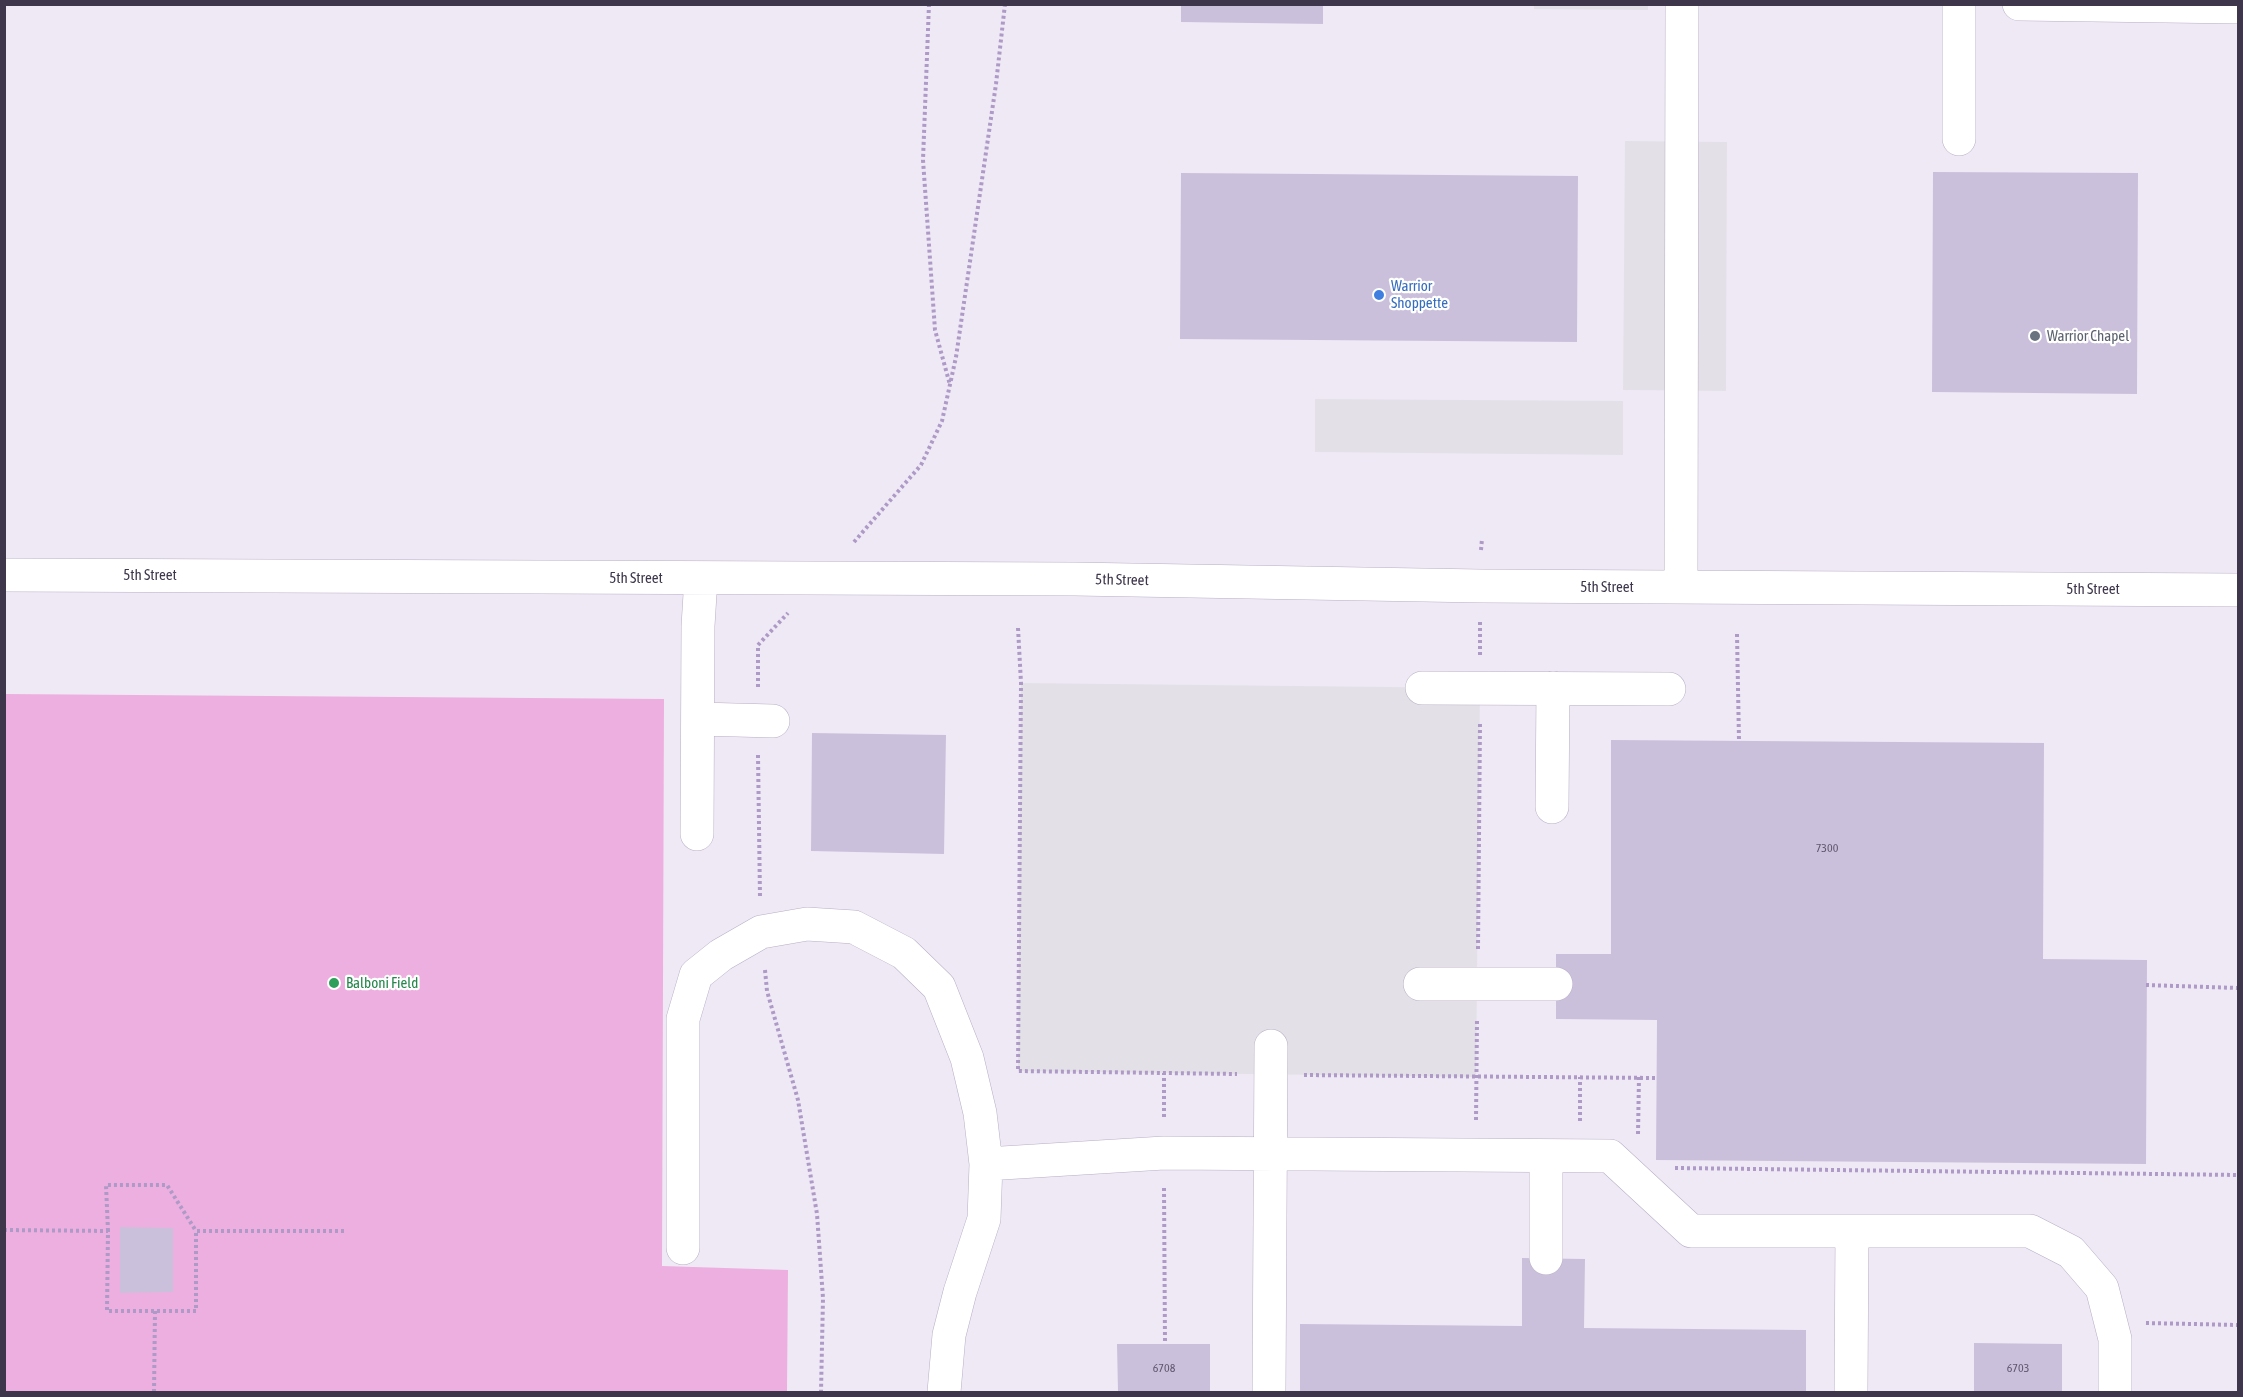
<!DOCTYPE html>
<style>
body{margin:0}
#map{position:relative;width:2243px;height:1397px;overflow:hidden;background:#efe9f6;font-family:"Asap Condensed",sans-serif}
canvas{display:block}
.frame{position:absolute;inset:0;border:6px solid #3e364b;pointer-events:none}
</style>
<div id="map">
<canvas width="2243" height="1397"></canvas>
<div class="frame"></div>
</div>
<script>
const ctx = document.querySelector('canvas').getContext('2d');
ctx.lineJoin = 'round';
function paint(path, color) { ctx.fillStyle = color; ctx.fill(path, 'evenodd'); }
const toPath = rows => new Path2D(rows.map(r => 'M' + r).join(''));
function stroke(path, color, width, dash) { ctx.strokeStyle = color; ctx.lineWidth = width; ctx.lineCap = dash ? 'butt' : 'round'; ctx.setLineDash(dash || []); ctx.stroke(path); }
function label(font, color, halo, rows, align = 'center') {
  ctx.font = font + ' "Asap Condensed",sans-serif'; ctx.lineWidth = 4.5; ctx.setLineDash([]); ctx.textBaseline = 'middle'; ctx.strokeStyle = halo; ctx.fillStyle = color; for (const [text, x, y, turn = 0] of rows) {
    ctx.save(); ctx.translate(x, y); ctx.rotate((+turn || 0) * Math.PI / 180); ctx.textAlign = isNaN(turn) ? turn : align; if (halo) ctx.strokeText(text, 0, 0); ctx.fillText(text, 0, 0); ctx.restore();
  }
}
paint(toPath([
 [5,694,664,699,662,1266,788,1270,787,1392,5,1392]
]), '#edafdf');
paint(toPath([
 [1534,5,1648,4,1648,10,1534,9],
 [1625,141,1727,142,1726,391,1623,390],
 [1315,399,1623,401,1623,455,1315,452],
 [1021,683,1480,688,1476,1077,1018,1071]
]), '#e3e1e7');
paint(toPath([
 [1181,4,1323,4,1323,24,1181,22],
 [1933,172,2138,173,2137,394,1932,392],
 [1181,173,1578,176,1577,342,1180,339],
 [812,733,946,735,944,854,811,851],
 [1611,740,2044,743,2043,959,2147,960,2146,1164,1656,1160,1657,1020,1556,1019,1556,954,1611,954],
 [120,1227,173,1228,173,1292,120,1293],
 [1522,1258,1585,1259,1584,1328,1806,1330,1806,1392,1300,1392,1300,1324,1522,1326],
 [1974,1343,2062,1344,2062,1392,1974,1392],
 [1117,1344,1210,1344,1210,1392,1118,1392]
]), '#cbc0dc');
const minor = toPath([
 [2019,4,2238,7],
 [1959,139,1959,4],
 [4,575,1074,579,1481,586,2238,590],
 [1681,587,1682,4],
 [1422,688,1669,689],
 [699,719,773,721],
 [1552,807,1553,688],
 [697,834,698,626,701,578],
 [1420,984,1556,984],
 [986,1164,1164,1153,1610,1156,1691,1231,2030,1231,2071,1252,2102,1288,2115,1339,2115,1392],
 [683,1248,683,1019,696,975,721,955,761,932,807,924,854,927,904,953,939,987,967,1058,980,1113,986,1164,984,1219,960,1292,949,1335,944,1392],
 [1546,1258,1546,1156],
 [1269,1392,1271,1046],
 [1851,1392,1852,1231]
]);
stroke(minor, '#b8aec5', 34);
stroke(toPath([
 [929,4,923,160,935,330,950,385],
 [854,542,921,465,942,421,956,357,996,84,1005,4],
 [1481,550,1482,539],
 [1018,628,1021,683,1018,1071,1237,1074],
 [1737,634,1739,741],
 [1480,655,1480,621],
 [758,687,758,645,788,613],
 [758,755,760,897],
 [1478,949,1480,723],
 [765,970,767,991,798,1100,817,1214,823,1298,821,1392],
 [2146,985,2238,988],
 [1304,1075,1656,1078],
 [1164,1117,1164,1073],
 [1476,1120,1477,1020],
 [1580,1121,1580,1077],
 [1638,1134,1639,1077],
 [1675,1168,2238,1175],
 [1164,1188,1165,1344],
 [4,1230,108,1231,107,1311,196,1311,196,1231,346,1231],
 [108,1231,106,1185,167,1185,196,1231],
 [2146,1323,2238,1325],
 [154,1392,155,1311]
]), '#ad9ac6', 4, [3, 3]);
stroke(minor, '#fff', 33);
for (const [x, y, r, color] of [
 [1379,295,6,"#3f7fe0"],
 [2035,336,6,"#6b7280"],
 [334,983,6,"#2e9e5b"]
]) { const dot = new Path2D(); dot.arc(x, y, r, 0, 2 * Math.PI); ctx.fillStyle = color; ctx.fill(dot); stroke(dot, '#fff', 2); }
label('12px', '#61586f', null, [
 ["7300",1827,848],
 ["6708",1164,1368],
 ["6703",2018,1368]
]);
label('15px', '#366cbe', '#fff', [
 ["Warrior",1391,286],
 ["Shoppette",1391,303]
], 'left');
label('15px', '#5b616d', '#fff', [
 ["Warrior Chapel",2047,336]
], 'left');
label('15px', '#3e364b', '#fff', [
 ["5th Street",150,575],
 ["5th Street",636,578],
 ["5th Street",1122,580,1],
 ["5th Street",1607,587],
 ["5th Street",2093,589]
]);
label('15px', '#27864d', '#fff', [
 ["Balboni Field",346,983]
], 'left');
</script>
